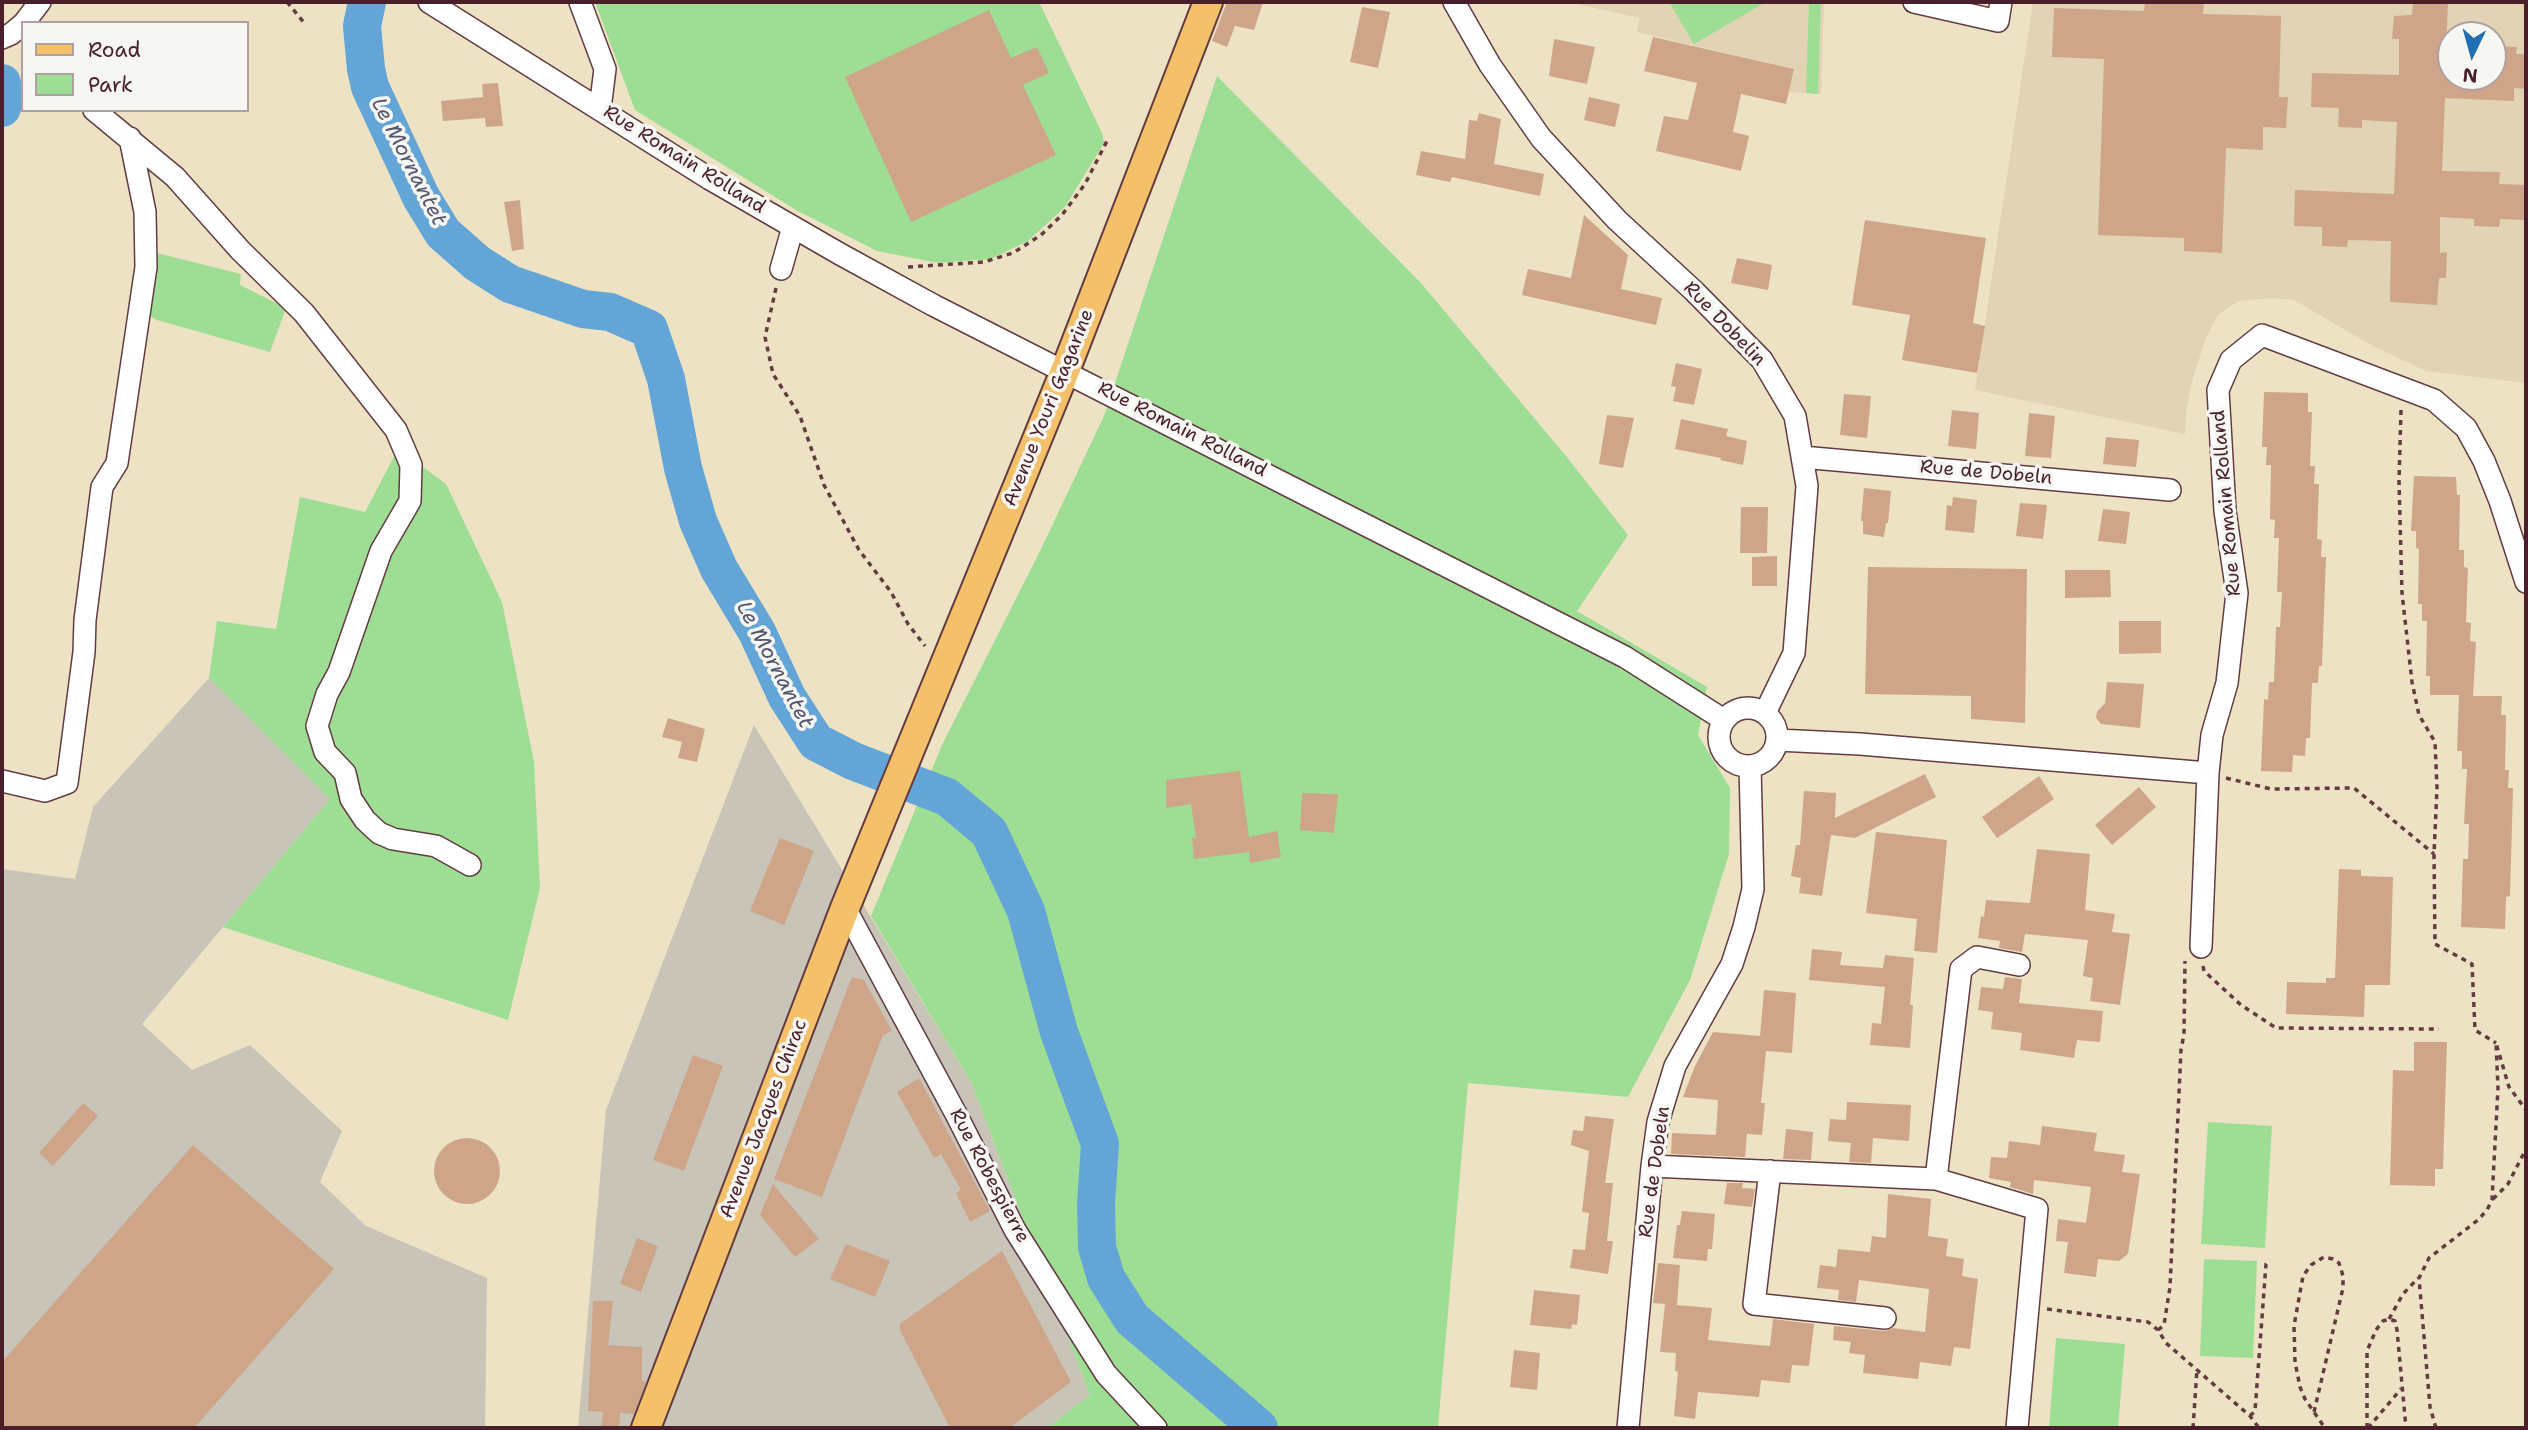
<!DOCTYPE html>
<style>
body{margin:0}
#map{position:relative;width:2528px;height:1430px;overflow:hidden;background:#eee2c4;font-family:"Shantell Sans",sans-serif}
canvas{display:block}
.frame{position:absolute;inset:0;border:4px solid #4a1f2b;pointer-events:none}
.legend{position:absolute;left:21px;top:21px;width:228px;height:91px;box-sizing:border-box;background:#f6f6f2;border:2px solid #b1a0a2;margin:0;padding:9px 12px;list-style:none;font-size:21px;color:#4a1f2b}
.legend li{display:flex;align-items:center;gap:14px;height:35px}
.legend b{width:35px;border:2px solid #b1a0a2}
.north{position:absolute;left:2437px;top:21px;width:70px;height:70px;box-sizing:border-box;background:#f6f6f2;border:2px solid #b1a0a2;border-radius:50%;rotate:185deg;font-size:19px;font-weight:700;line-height:28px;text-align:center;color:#4a1f2b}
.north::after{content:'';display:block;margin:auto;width:24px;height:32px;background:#1f6fb2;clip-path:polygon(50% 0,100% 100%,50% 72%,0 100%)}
</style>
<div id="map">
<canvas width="2528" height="1430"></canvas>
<div class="frame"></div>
<ul class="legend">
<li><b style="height:9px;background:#f4c16a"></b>Road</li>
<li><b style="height:19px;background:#9dde94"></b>Park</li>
</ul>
<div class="north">N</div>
</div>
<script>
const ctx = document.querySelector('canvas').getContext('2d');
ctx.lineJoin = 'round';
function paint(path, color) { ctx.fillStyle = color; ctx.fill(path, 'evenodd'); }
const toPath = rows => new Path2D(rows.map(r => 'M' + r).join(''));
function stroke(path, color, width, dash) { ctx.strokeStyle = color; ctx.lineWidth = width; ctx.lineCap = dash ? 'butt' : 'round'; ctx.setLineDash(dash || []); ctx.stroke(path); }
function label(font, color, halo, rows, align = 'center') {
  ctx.font = font + ' "Shantell Sans",sans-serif'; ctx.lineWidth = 7; ctx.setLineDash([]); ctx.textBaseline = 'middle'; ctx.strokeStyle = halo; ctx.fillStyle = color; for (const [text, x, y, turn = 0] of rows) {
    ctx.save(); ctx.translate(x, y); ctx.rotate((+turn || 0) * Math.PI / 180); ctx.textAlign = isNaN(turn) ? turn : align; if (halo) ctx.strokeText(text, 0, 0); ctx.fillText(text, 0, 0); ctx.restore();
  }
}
paint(toPath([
 [1568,2,1824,2,1821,94,1789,92,1794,69,1637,32,1640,18],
 [2033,2,2526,2,2526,383,2426,371,2373,346,2294,300,2272,298,2238,301,2218,315,2205,340,2191,385,2186,411,2185,434,1975,390],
 [2451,35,2493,35,2493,77,2451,77]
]), '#e1d3b4');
paint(toPath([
 [209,678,330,799,142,1024,192,1070,250,1045,342,1131,320,1182,366,1226,487,1278,485,1428,2,1428,2,869,75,879,93,807],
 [754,725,971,1082,1090,1395,1047,1428,578,1428,606,1110]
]), '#c8c4b8');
paint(toPath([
 [595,2,1039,2,1102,133,1104,143,1065,207,1028,241,991,259,938,263,877,251,796,210,635,110],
 [1669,2,1766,2,1694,44],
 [1809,2,1821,2,1818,94,1806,93],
 [1217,76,1421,283,1566,456,1628,535,1577,611,1707,687,1698,735,1730,788,1729,854,1690,980,1628,1097,1468,1083,1438,1427,1431,1428,1047,1428,1090,1395,971,1082,871,916,942,745,1041,549,1104,416],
 [153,252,241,274,240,285,286,308,270,352,157,320,148,315],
 [398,449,446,484,502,602,534,762,540,888,508,1020,223,927,330,799,209,678,217,621,276,629,300,497,365,512],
 [2208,1122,2272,1126,2265,1248,2201,1244],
 [2204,1259,2257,1261,2253,1358,2200,1356],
 [2056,1338,2125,1344,2118,1428,2049,1428]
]), '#9dde94');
stroke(toPath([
 [367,2,362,26,366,69,370,87,421,197,443,233,477,263,510,284,583,309,610,312,649,329,666,379,683,468,698,521,719,569,757,632,787,697,816,742,853,761,947,797,989,832,1026,911,1059,1032,1100,1144,1096,1204,1097,1247,1106,1278,1132,1319,1259,1428],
 [2,83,4,100,2,108]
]), '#62a5d6', 38);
paint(toPath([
 [1227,2,1263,2,1254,30,1235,26,1227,47,1212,41],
 [2145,2,2204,2,2203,14,2281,16,2279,97,2288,97,2286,128,2263,127,2263,150,2226,148,2222,253,2184,251,2184,238,2098,235,2104,59,2052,57,2054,8,2144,11],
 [2413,2,2448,2,2446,52,2451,52,2451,77,2493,77,2493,46,2517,47,2516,54,2526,54,2526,89,2514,88,2514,101,2445,98,2442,171,2500,172,2499,184,2526,185,2526,220,2500,219,2499,227,2474,226,2474,219,2440,217,2440,253,2447,252,2446,278,2439,278,2437,305,2390,302,2391,241,2348,240,2347,247,2322,246,2322,227,2294,226,2295,190,2394,194,2397,122,2362,120,2362,128,2338,127,2339,108,2311,107,2312,73,2399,75,2399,39,2392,39,2394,16,2412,15],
 [1362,7,1390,12,1378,68,1350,62],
 [989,10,1011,58,1037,47,1049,73,1023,85,1056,155,911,222,845,77],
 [1653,37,1794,69,1786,104,1741,94,1733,132,1749,136,1741,171,1656,151,1664,116,1688,120,1697,83,1644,71],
 [1554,39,1595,47,1587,84,1549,76],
 [498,83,503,126,486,127,485,118,443,121,441,101,483,97,482,84],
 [1589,97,1620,104,1615,127,1584,120],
 [1479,113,1501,119,1494,164,1544,174,1540,196,1452,177,1450,182,1416,175,1421,151,1465,159,1469,120,1477,121],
 [520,200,524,249,512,251,504,202],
 [1584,215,1628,255,1621,289,1662,298,1656,325,1522,295,1528,269,1571,278],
 [1865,220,1986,238,1973,323,1985,326,1977,373,1902,360,1910,315,1852,305],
 [1737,258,1772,265,1768,290,1731,283],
 [1676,363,1702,369,1694,405,1673,401,1676,387,1671,386],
 [2264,392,2308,393,2308,412,2312,412,2310,466,2315,466,2314,484,2319,484,2317,539,2322,540,2321,557,2326,557,2322,666,2319,666,2318,683,2312,683,2310,738,2306,738,2305,756,2293,755,2292,772,2261,771,2264,699,2268,700,2269,682,2274,682,2276,627,2280,627,2282,592,2277,592,2279,538,2274,538,2275,520,2270,519,2271,465,2266,465,2267,447,2262,447],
 [1844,394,1871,396,1867,438,1840,435],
 [1952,410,1979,413,1976,449,1948,446],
 [2029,413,2055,416,2051,458,2025,456],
 [1607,415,1634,418,1623,468,1599,464],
 [1681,419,1728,429,1726,436,1747,441,1743,465,1720,460,1721,458,1675,449],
 [2106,437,2139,440,2136,467,2103,464],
 [2414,476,2456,477,2457,495,2460,495,2459,550,2464,550,2464,567,2468,568,2466,622,2471,623,2470,641,2476,642,2473,696,2502,696,2501,715,2506,715,2505,770,2509,770,2508,788,2513,788,2510,896,2506,897,2505,929,2461,927,2463,859,2468,859,2469,824,2464,824,2467,769,2462,769,2462,751,2457,751,2459,695,2430,695,2430,676,2426,676,2427,621,2422,621,2422,604,2418,604,2419,549,2416,548,2416,531,2411,531],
 [1864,488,1891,491,1888,523,1886,523,1884,537,1863,534,1863,521,1861,521],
 [1953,497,1977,500,1974,533,1945,530,1947,505,1952,506],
 [2020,503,2047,505,2043,539,2016,536],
 [1741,507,1768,507,1767,553,1740,553],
 [2103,509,2130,512,2126,544,2098,541],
 [1777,556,1777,586,1752,586,1752,557],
 [1868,567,2027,569,2025,723,1971,719,1971,696,1865,694],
 [2065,570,2110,570,2111,597,2065,598],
 [2119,621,2161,621,2161,653,2119,654],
 [2107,682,2144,684,2140,728,2101,724,2096,718,2097,712,2105,703],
 [668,718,705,729,697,762,678,758,682,742,662,737],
 [1240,771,1249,837,1277,831,1281,857,1250,863,1249,852,1194,859,1192,838,1196,838,1191,804,1166,808,1166,780],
 [1925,774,1936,797,1855,838,1831,835,1822,896,1799,893,1801,878,1791,876,1796,845,1800,845,1804,791,1836,793,1835,818],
 [2039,776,2054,799,1997,838,1982,817],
 [2139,787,2156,807,2112,845,2095,825],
 [1302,793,1338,794,1334,833,1300,830],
 [1876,832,1947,840,1937,953,1914,951,1917,919,1866,913],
 [780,838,814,851,784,925,750,911],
 [2037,849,2090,854,2085,910,2115,914,2112,932,2130,934,2120,1005,2090,1001,2093,978,2083,976,2088,940,2025,934,2022,952,1999,948,2000,941,1978,938,1981,916,1984,917,1986,900,2030,903],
 [2339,869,2361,870,2361,876,2393,877,2390,985,2365,985,2364,1017,2286,1014,2287,982,2326,983,2326,978,2335,978],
 [1812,949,1842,952,1840,965,1883,968,1885,955,1914,958,1910,1005,1913,1005,1910,1048,1870,1045,1872,1023,1881,1024,1885,987,1809,980],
 [852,977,864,980,892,1031,883,1035,822,1197,774,1179],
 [2005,977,2022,979,2019,1003,2103,1011,2100,1042,2077,1040,2074,1058,2020,1050,2022,1033,1991,1029,1993,1012,1978,1010,1981,987,2003,989],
 [1764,990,1796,993,1792,1053,1766,1051,1761,1103,1765,1103,1762,1135,1747,1134,1745,1157,1671,1154,1672,1133,1716,1135,1718,1100,1683,1097,1695,1066,1713,1032,1760,1036],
 [2414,1042,2447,1042,2443,1169,2435,1169,2435,1186,2390,1185,2393,1070,2414,1071],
 [693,1055,723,1066,684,1171,653,1160],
 [919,1078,990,1211,970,1222,956,1193,961,1190,941,1154,934,1158,897,1092],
 [1847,1102,1911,1105,1909,1141,1873,1138,1871,1163,1849,1162,1851,1143,1828,1141,1830,1119,1846,1120],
 [83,1103,98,1116,53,1166,39,1153],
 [1585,1116,1614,1119,1605,1183,1613,1183,1607,1241,1613,1241,1608,1274,1570,1268,1573,1249,1585,1250,1589,1213,1582,1212,1589,1151,1571,1145,1573,1130,1583,1131],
 [2042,1126,2097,1133,2094,1151,2125,1155,2122,1172,2140,1174,2128,1254,2119,1261,2098,1259,2096,1277,2064,1273,2068,1242,2056,1241,2058,1219,2086,1223,2091,1187,2034,1180,2033,1194,2010,1187,2011,1182,1989,1178,1991,1157,2007,1158,2009,1141,2040,1145],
 [1786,1129,1813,1132,1811,1160,1783,1159],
 '434 1171a33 33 0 1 1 66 0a33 33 0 1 1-66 0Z',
 [193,1145,334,1269,194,1428,2,1428,2,1362],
 [1727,1183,1743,1183,1742,1188,1755,1189,1752,1207,1724,1204],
 [773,1184,819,1239,795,1257,760,1215],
 [1888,1194,1931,1199,1928,1236,1948,1239,1946,1256,1964,1259,1962,1276,1978,1279,1970,1349,1954,1347,1951,1366,1920,1362,1918,1379,1863,1373,1865,1355,1849,1353,1851,1342,1833,1340,1834,1326,1884,1331,1893,1328,1925,1332,1929,1289,1859,1280,1856,1302,1838,1300,1839,1290,1817,1288,1820,1265,1836,1267,1838,1249,1870,1252,1872,1236,1886,1238],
 [1682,1211,1715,1214,1712,1249,1708,1249,1707,1261,1673,1258,1677,1225,1680,1225],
 [637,1238,658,1246,641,1292,620,1284],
 [846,1244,890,1261,875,1297,830,1279],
 [1002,1251,1071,1382,1009,1428,950,1428,900,1330,900,1324],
 [1658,1263,1680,1265,1677,1305,1653,1303],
 [1534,1290,1580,1295,1577,1325,1572,1324,1571,1329,1530,1325],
 [593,1301,613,1301,608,1345,642,1347,642,1381,646,1382,634,1414,620,1413,619,1428,601,1428,603,1412,588,1411],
 [1665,1304,1712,1308,1708,1340,1736,1343,1770,1346,1773,1319,1814,1324,1809,1366,1792,1365,1790,1383,1761,1380,1759,1397,1698,1392,1695,1419,1674,1416,1678,1372,1675,1371,1676,1353,1660,1352],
 [1514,1350,1540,1353,1537,1390,1510,1387]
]), '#cea588');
const minor = toPath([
 [429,2,710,179,840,254,933,305,1625,657,1724,720],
 [580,2,605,69,600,109],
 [1454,2,1490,65,1541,138,1617,220,1694,291,1762,360,1795,416,1807,486,1794,653,1765,713],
 [1914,2,1998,21,2001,2],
 [24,23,40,2],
 [2,38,11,34,23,24],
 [94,110,175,177,240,250,304,313,396,430,411,465,410,501,381,551,339,672,327,694,317,726,325,752,345,773,351,799,365,820,379,833,393,839,436,846,470,865],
 [781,269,793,227],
 [1802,457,2170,490],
 '1719 737a29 29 0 1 1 58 0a29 29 0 1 1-58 0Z',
 [1777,740,1860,744,2208,773,2212,735,2227,683,2237,593,2225,511,2218,390,2231,360,2262,335,2434,400,2466,428,2484,461,2500,501,2526,582],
 [2,781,45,791,67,783,84,652,85,620,102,487,117,463,146,267,145,212,130,138],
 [845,908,956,1114,1015,1230,1106,1374,1156,1428],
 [2201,947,2208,773],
 [1652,1166,1936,1179],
 [1770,1171,1754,1304,1885,1318],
 [1628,1428,1652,1166,1658,1122,1675,1066,1732,964,1744,927,1753,889,1750,766],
 [2017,1428,2037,1209,1936,1179,1961,969,1977,957,2019,965]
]);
const major = toPath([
 [646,1428,845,908,1065,371,1208,2]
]);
stroke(minor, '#633c42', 24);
stroke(major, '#633c42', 32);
stroke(toPath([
 [287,2,306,25],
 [908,267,984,262,1013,253,1041,235,1062,215,1085,184,1108,139],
 [776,288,765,337,773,374,800,416,824,485,859,550,891,592,908,624,925,646],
 [2401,410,2399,481,2402,593,2412,682,2419,715,2435,742,2437,788,2434,854,2435,944,2472,964,2475,1030,2496,1043],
 [2226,778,2271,789,2354,788,2434,854],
 [2203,966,2204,971,2241,1005,2276,1028,2439,1029],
 [2493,1199,2508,1184,2526,1149],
 [2047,1309,2148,1322,2158,1330,2166,1343,2250,1416,2259,1428],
 [2389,1319,2403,1294,2418,1278],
 [2158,1330,2164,1325,2170,1287,2181,1050,2184,1034,2185,961],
 [2314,1412,2343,1288,2343,1276,2339,1263,2333,1259,2324,1257,2311,1265,2303,1276,2294,1326,2295,1362,2300,1387,2305,1399,2325,1428],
 [2250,1416,2255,1411,2266,1264,2270,1260],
 [2193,1428,2197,1369],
 [2367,1428,2367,1351,2376,1330,2383,1321,2389,1319,2395,1321,2397,1330,2406,1428],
 [2368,1428,2401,1389],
 [2436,1428,2430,1407,2419,1278,2429,1258,2478,1220,2487,1210,2492,1200,2498,1088,2496,1043,2509,1087,2526,1110]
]), '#633c42', 3.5, [5, 5]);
stroke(minor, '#fff', 21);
stroke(major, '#f4c16a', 28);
label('19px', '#4a1f2b', '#f6f6f2', [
 ["Rue Romain Rolland",684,160,32],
 ["Rue Dobelin",1724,324,46],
 ["Avenue Youri Gagarine",1049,408,-68],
 ["Rue Romain Rolland",1182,430,27],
 ["Rue de Dobeln",1986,473,5],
 ["Rue Romain Rolland",2227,503,-95],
 ["Avenue Jacques Chirac",764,1119,-69],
 ["Rue de Dobeln",1655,1172,-82],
 ["Rue Robespierre",989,1176,62]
]);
label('italic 21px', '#54556f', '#f6f6f2', [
 ["Le Mornantet",408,162,63],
 ["Le Mornantet",774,665,62]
]);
</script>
